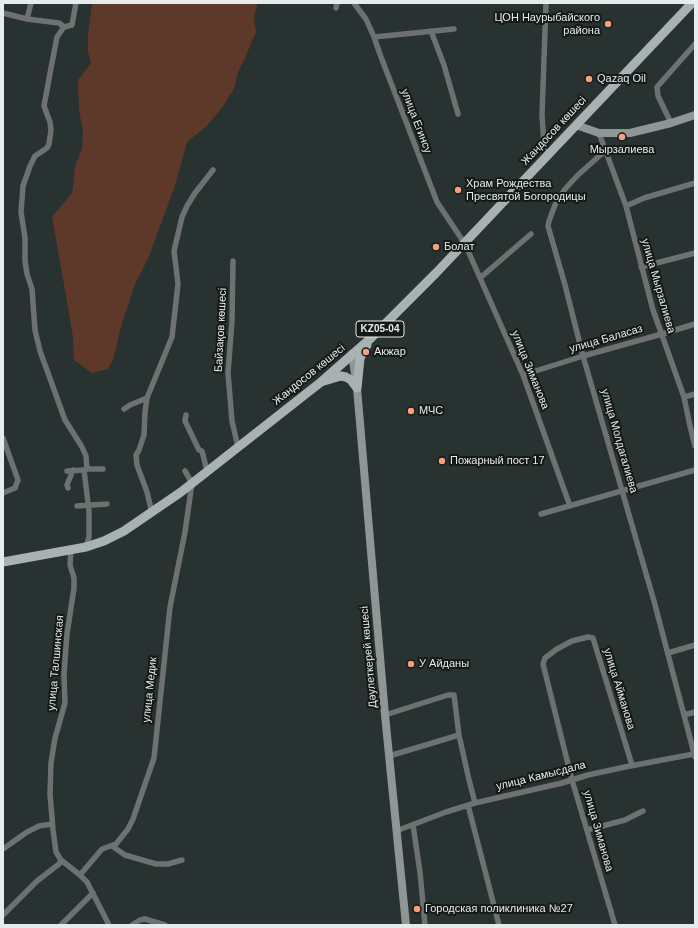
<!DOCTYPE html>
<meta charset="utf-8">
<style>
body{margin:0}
#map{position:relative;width:698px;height:928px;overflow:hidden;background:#283231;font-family:Helvetica,sans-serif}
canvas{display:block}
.frame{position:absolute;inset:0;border:4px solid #e6eceb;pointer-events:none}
</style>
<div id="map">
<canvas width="698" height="928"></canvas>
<div class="frame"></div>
</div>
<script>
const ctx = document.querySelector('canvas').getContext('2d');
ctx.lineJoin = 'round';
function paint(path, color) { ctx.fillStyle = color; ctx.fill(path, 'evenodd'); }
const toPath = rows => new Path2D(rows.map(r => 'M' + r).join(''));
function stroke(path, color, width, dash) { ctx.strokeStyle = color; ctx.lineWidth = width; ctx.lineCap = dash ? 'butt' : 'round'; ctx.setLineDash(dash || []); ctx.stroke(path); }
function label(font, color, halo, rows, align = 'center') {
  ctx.font = font + ' Helvetica,sans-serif'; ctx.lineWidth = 4; ctx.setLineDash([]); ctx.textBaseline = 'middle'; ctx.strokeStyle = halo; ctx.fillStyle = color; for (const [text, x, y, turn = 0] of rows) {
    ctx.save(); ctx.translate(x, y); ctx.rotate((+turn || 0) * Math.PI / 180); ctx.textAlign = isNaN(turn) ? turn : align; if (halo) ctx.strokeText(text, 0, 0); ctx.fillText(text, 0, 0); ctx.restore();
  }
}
paint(toPath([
 [92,3,258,3,254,17,256,32,245,58,238,72,234,89,221,109,207,126,187,142,175,186,148,259,135,284,121,326,114,357,108,369,92,373,74,360,73,338,68,307,52,217,72,193,75,167,82,149,83,131,79,111,78,80,91,63,88,52,88,36]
]), '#5e3828');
stroke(toPath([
 [76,3,72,25,64,27,57,37,51,68,44,106,50,122,51,130,49,144,47,148,35,156,30,166,23,186,21,212,25,238,25,261,27,274,32,289,35,330,40,351,65,420,82,447,86,456,87,469,84,470,89,511,89,537,86,547],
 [354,3,366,19,374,37,381,57,437,202,465,244,523,375,570,506],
 [546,3,542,115,544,145,547,156],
 [336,8,337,3],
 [3,13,27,19,31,3],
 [27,19,59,23,64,27],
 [431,31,444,65,458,114],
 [374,37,454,29],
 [671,123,658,96,657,87,695,44],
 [599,133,626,206,653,310,684,397,690,426,695,446],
 [606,150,578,175,565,189,555,205,549,221,548,226,565,285,583,356,654,601,695,757],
 [626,206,644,198,695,183],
 [233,261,232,321,228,373,232,421,238,447],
 [641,267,695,253],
 [480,278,531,234],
 [523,375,583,356,662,334,695,324],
 [684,397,695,394],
 [124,409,130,405,147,398],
 [186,415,185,421,199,450,202,451,207,471],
 [3,438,18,480,15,488,3,493],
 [87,469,103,469],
 [67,471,84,470],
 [68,488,67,485,73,470],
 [77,506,107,504],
 [152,513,147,492,137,465,136,455,139,450,144,435,145,412,147,398,172,337,178,284,174,251,182,217,187,206,195,193,213,170],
 [541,514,695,470],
 [71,550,70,565,74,578,74,588,67,634,64,674,65,703,55,738,51,763,50,794,53,830,56,852,61,860,80,875,87,882,109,925],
 [668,653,695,645],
 [385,715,448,695,454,695,459,735,469,780,475,803],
 [684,715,695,712],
 [389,756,459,735],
 [468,805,499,925],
 [413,825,420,872,425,925],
 [587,830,625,820,643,811],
 [396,831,446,812,475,803,562,783,588,775,625,767,694,754],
 [112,846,125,855,156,864,168,864,182,860],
 [3,849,27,832,39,826,52,824],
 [80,875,102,849,116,844,128,829,133,819,154,758,170,607,185,532,192,483,185,471],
 [3,915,37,881,59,864,61,860],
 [61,925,93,893],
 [132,925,140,920,145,919,165,925],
 [615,925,572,780,543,664,545,658,557,649,572,641,588,637,593,638,632,765]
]), '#6d7171', 5.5);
stroke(toPath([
 [576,125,599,133,630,133,671,123,695,115],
 [352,354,357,388,385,715,406,925]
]), '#8e9696', 8);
stroke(toPath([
 [324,381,341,376,346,377,351,380,357,388],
 [357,388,360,358,367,345],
 [3,562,86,547,104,541,124,531,181,492,321,382,370,339,436,273,692,3]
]), '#a9b2b2', 9);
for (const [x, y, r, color] of [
 [608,24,4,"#f2a07f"],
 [589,79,4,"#f2a07f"],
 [622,137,4,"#f2a07f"],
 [458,190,4,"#f2a07f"],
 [436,247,4,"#f2a07f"],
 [366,352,4,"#f2a07f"],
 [411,411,4,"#f2a07f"],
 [442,461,4,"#f2a07f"],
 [411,664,4,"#f2a07f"],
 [417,909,4,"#f2a07f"]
]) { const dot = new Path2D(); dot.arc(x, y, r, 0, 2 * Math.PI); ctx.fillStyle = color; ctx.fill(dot); stroke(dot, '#141918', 1.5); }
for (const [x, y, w] of [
 [380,329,48]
]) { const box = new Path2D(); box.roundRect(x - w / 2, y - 8, w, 16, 3); ctx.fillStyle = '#141918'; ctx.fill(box); stroke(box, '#e6eceb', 1); }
label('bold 10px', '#e6eceb', null, [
 ["KZ05-04",380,329]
]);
label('11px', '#e6eceb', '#141918', [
 ["ЦОН Наурыбайского",600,18,"right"],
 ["района",600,31,"right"],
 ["Qazaq Oil",597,79],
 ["Мырзалиева",622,150,"center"],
 ["Храм Рождества",466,184],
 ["Пресвятой Богородицы",466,197],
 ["Болат",444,247],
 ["Акжар",374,352],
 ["МЧС",419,411],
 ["Пожарный пост 17",450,461],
 ["У Айданы",419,664],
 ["Городская поликлиника №27",425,909]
], 'left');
label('11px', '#e6eceb', '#141918', [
 ["улица Егинсу",416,121,69],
 ["Жандосов көшесі",554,131,-47],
 ["улица Мырзалиева",658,286,74],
 ["Байзақов көшесі",221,330,-87],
 ["улица Баласаз",606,339,-16],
 ["улица Зиманова",530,370,68],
 ["Жандосов көшесі",309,375,-39],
 ["улица Молдагалиева",619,441,74],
 ["Дәулеткерей көшесі",369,657,-95],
 ["улица Талшинская",56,663,-85],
 ["улица Айманова",619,689,73],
 ["улица Медик",150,690,-84],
 ["улица Камысдала",541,776,-14],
 ["улица Зиманова",598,831,74]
]);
</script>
